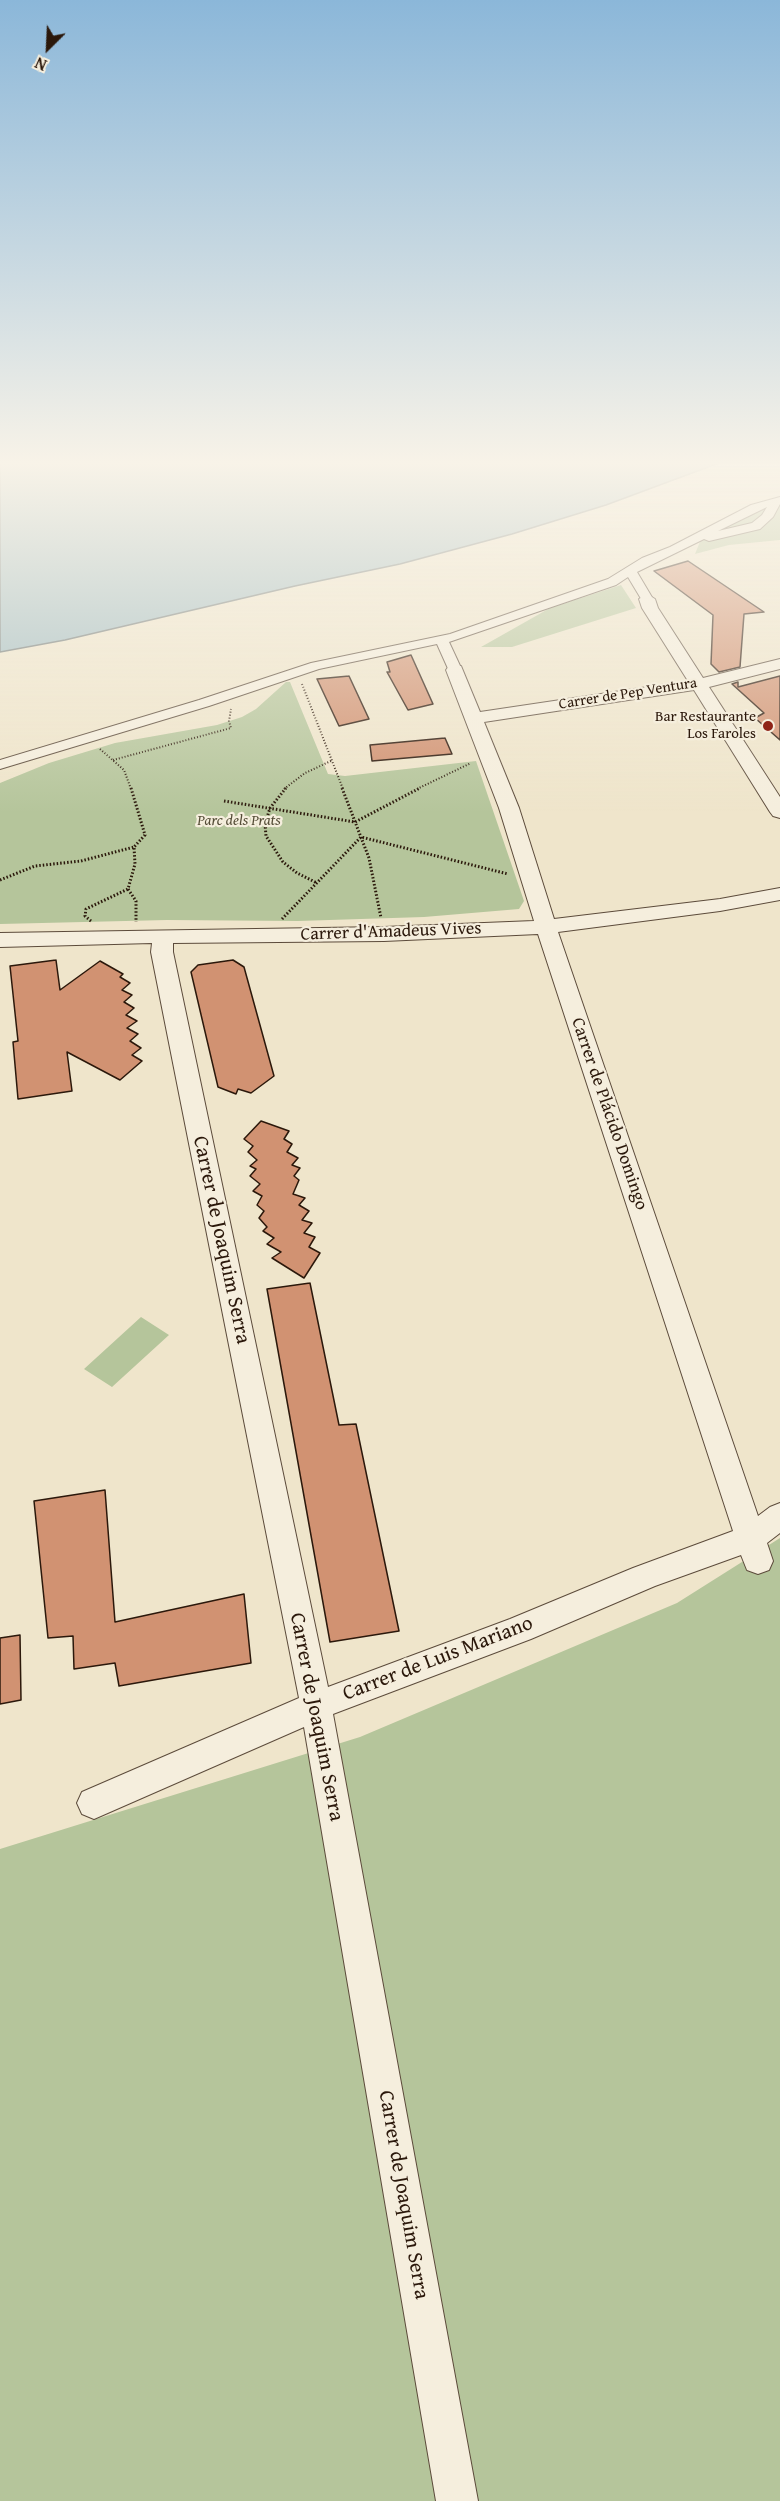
<!DOCTYPE html>
<meta charset="utf-8">
<style>
body{margin:0}
#map{position:relative;width:780px;height:2501px;overflow:hidden;background:#efe5cb;font-family:"Gentium Book Plus",serif}
canvas{display:block}
.north{position:absolute;left:18px;top:18px;width:60px;height:60px;-webkit-text-stroke:4px #f5eedd;paint-order:stroke;rotate:204deg;font-size:16px;font-weight:700;line-height:24px;text-align:center;color:#2b180b}
.north::after{content:'';display:block;margin:auto;width:21px;height:27px;background:#2b180b;clip-path:polygon(50% 0,100% 100%,50% 72%,0 100%)}
</style>
<div id="map">
<canvas width="780" height="2501"></canvas>
<div class="north">N</div>
</div>
<script>
const ctx = document.querySelector('canvas').getContext('2d');
ctx.lineJoin = 'round';
function paint(path, color) { ctx.fillStyle = color; ctx.fill(path, 'evenodd'); }
const toPath = rows => new Path2D(rows.map(r => 'M' + r).join(''));
function stroke(path, color, width, dash) { ctx.strokeStyle = color; ctx.lineWidth = width; ctx.lineCap = dash ? 'butt' : 'round'; ctx.setLineDash(dash || []); ctx.stroke(path); }
function label(font, color, halo, rows, align = 'center') {
  ctx.font = font + ' "Gentium Book Plus",serif'; ctx.lineWidth = 4.5; ctx.setLineDash([]); ctx.textBaseline = 'middle'; ctx.strokeStyle = halo; ctx.fillStyle = color; for (const [text, x, y, turn = 0] of rows) {
    ctx.save(); ctx.translate(x, y); ctx.rotate((+turn || 0) * Math.PI / 180); ctx.textAlign = isNaN(turn) ? turn : align; if (halo) ctx.strokeText(text, 0, 0); ctx.fillText(text, 0, 0); ctx.restore();
  }
}
paint(toPath([
 [780,504,780,540,729,545,695,554,701,539,749,513],
 [621,585,636,608,512,647,481,647,550,608],
 [286,682,290,682,328,774,345,776,476,761,524,901,519,909,424,917,298,921,167,920,0,924,0,783,49,763,115,743,217,725,242,717,256,709],
 [141,1317,169,1335,112,1387,84,1369],
 [780,1538,780,2501,0,2501,0,1849,360,1737,677,1603]
]), '#b5c59b');
const water = toPath([
 [0,463,719,463,606,505,512,534,400,564,295,586,65,640,0,652,0,463]
]);
paint(water, '#a0bcc2');
stroke(water, '#717a79', 1.5);
const building = toPath([
 [688,561,764,612,744,614,740,667,719,672,711,664,713,615,654,571,688,561],
 [411,655,433,704,408,710,387,672,390,672,387,662,411,655],
 [349,676,369,719,339,726,317,679,349,676],
 [780,676,780,740,755,718,764,713,732,684,738,682,738,687,780,676],
 [445,738,452,754,372,761,370,745,445,738],
 [56,960,60,990,100,961,123,974,120,977,130,983,122,990,132,995,124,1002,134,1008,126,1015,137,1021,127,1028,138,1034,130,1041,141,1048,132,1055,142,1061,120,1080,67,1052,72,1091,18,1099,13,1042,18,1041,10,966,56,960],
 [233,960,244,967,274,1076,251,1093,238,1089,236,1094,218,1087,191,972,198,965,233,960],
 [261,1121,289,1131,284,1139,292,1144,287,1152,298,1158,292,1165,300,1168,294,1176,299,1180,293,1194,305,1198,299,1205,309,1211,302,1220,312,1223,304,1233,315,1237,309,1247,320,1253,304,1278,272,1258,281,1252,267,1244,274,1238,263,1231,267,1227,259,1218,264,1211,257,1205,262,1196,253,1191,260,1184,250,1176,256,1169,250,1166,257,1160,248,1152,253,1146,244,1139,261,1121],
 [310,1283,339,1425,356,1424,399,1631,330,1642,267,1289,310,1283],
 [105,1490,115,1622,244,1594,251,1663,119,1686,115,1663,74,1669,73,1636,48,1638,34,1501,105,1490],
 [20,1635,21,1700,0,1704,0,1638,20,1635]
]);
paint(building, '#d19272');
stroke(building, '#2b180b', 1.5);
const pedestrian = toPath([
 [780,497,780,504,773,517,760,529,709,541,704,539,637,572,653,599,651,602,643,602,628,577,616,585,449,642,462,670,460,673,450,673,437,644,319,669,209,706,0,769,0,760,199,700,311,663,450,634,608,579,642,558,670,547,751,505,780,497],
 [767,507,762,515,752,523,718,531,767,507]
]);
const minor = toPath([
 [647,594,655,599,658,608,703,678,780,659,780,669,709,687,780,797,780,818,773,816,770,812,694,690,484,722,519,808,554,919,720,899,780,888,780,900,720,911,558,932,758,1516,770,1507,780,1503,780,1533,767,1543,773,1561,769,1570,758,1574,747,1570,741,1555,655,1586,531,1639,333,1714,478,2501,436,2501,304,1727,94,1819,82,1814,77,1803,82,1792,299,1698,151,952,152,943,0,947,0,933,384,927,534,921,499,808,446,670,449,666,461,666,480,712,688,681,642,608,639,599,647,594],
 [538,934,733,1531,633,1568,510,1619,328,1687,173,952,173,943,384,941,538,934]
]);
stroke(pedestrian, '#5c4b3b', 2);
stroke(minor, '#5c4b3b', 2);
stroke(toPath([
 [302,684,343,789],
 [100,749,124,770,131,789],
 [113,760,231,728,229,721,231,709],
 [284,789,305,773,331,761],
 [417,789,471,763]
]), '#2b180b', 2, [1, 2]);
stroke(toPath([
 [131,788,145,835,134,847,135,864,128,889,136,901,136,922],
 [286,788,270,808,265,824,266,836,283,862,297,873,317,883],
 [342,788,369,858,381,918],
 [224,801,355,822,420,788],
 [0,880,35,866,81,861,134,847],
 [282,919,361,837,508,874],
 [91,921,85,916,86,909,128,889]
]), '#2b180b', 3, [1.5, 2]);
paint(pedestrian, '#f5eedd');
paint(minor, '#f5eedd');
const sky = ctx.createLinearGradient(0, 0, 0, 813);
sky.addColorStop(0, '#8bb7d9');
sky.addColorStop(0.57, '#f8f3e8');
sky.addColorStop(1, '#f8f3e800');
ctx.fillStyle = sky;
ctx.fillRect(0, 0, 780, 813);
for (const [x, y, r, color] of [
 [768,726,6,"#8f2418"]
]) { const dot = new Path2D(); dot.arc(x, y, r, 0, 2 * Math.PI); ctx.fillStyle = color; ctx.fill(dot); stroke(dot, '#f5eedd', 2); }
label('15px', '#2b180b', '#f5eedd', [
 ["Carrer de Pep Ventura",628,694,-9]
]);
label('15px', '#2b180b', '#f5eedd', [
 ["Bar Restaurante",756,717],
 ["Los Faroles",756,734]
], 'right');
label('italic 15px', '#544c36', '#f5eedd', [
 ["Parc dels Prats",239,821]
]);
label('18px', '#2b180b', '#f5eedd', [
 ["Carrer d'Amadeus Vives",391,932,-2],
 ["Carrer de Plácido Domingo",609,1114,71]
]);
label('21px', '#2b180b', '#f5eedd', [
 ["Carrer de Joaquim Serra",221,1240,78],
 ["Carrer de Luis Mariano",438,1659,-21],
 ["Carrer de Joaquim Serra",316,1717,79],
 ["Carrer de Joaquim Serra",403,2195,80]
]);
</script>
